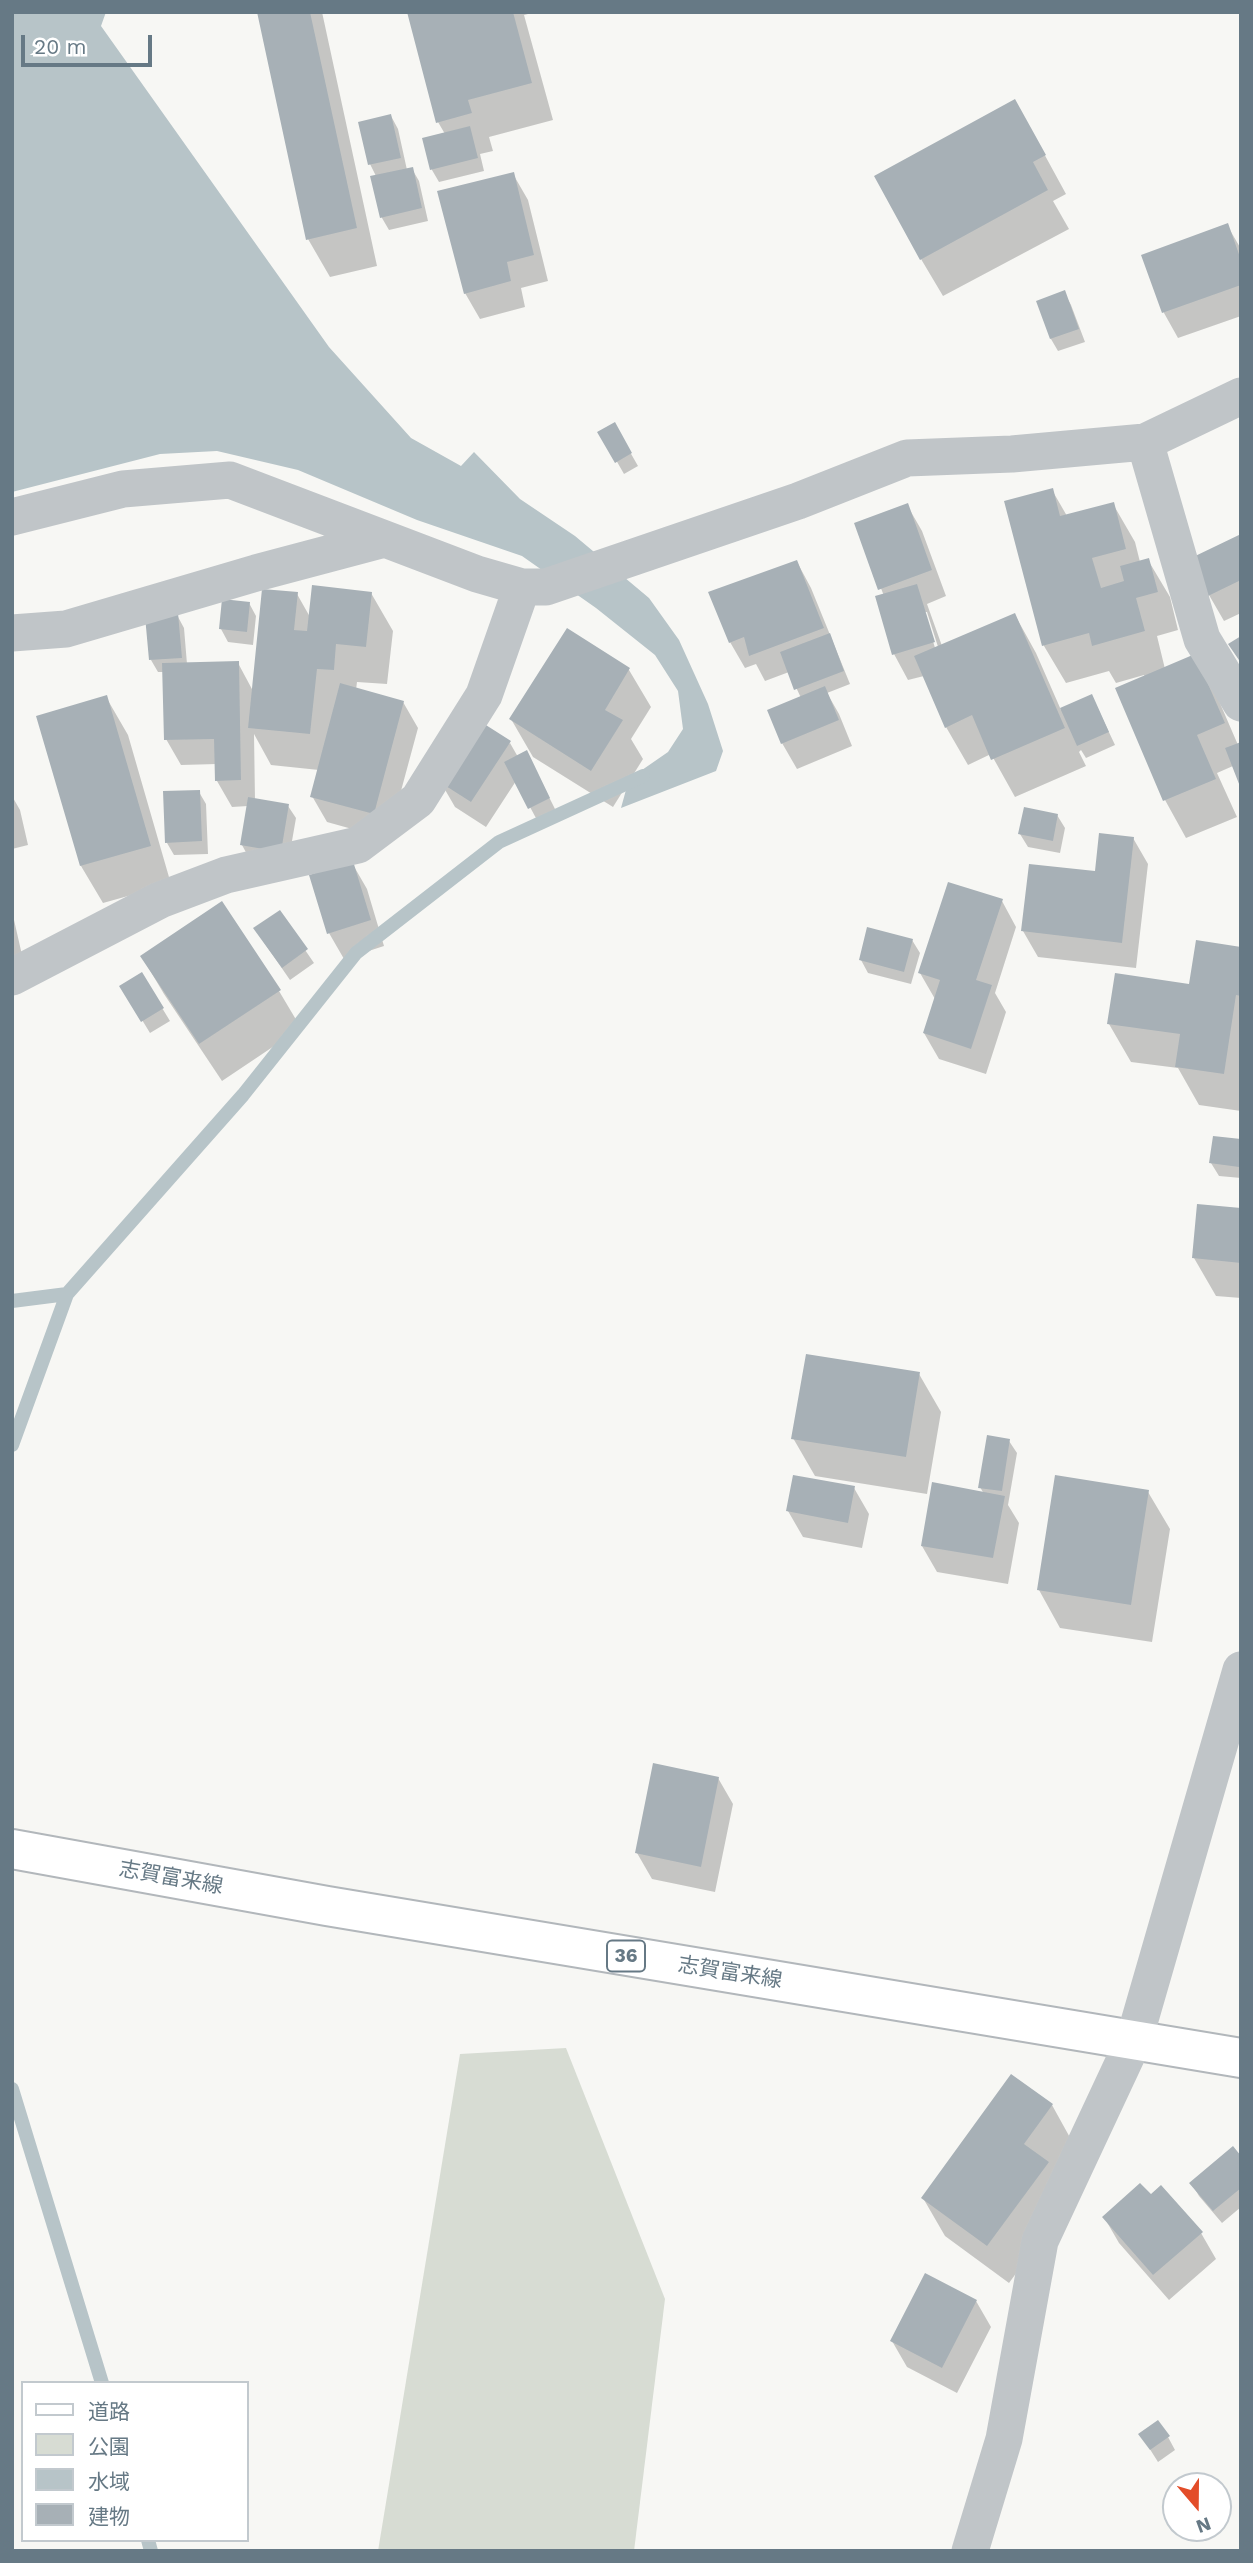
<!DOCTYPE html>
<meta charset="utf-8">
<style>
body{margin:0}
#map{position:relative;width:1253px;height:2563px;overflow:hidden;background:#f7f7f4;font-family:"Work Sans","Noto Sans JP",sans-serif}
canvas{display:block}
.frame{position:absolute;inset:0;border:14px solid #667985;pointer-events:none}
.legend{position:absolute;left:21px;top:2381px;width:228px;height:161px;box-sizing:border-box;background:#fff;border:2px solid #c2c9ce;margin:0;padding:9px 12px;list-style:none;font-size:21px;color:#667985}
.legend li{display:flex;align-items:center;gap:14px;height:35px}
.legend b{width:35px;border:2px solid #c2c9ce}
.north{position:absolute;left:1162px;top:2472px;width:70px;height:70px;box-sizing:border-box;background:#fff;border:2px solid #c2c9ce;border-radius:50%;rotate:160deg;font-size:19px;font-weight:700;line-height:28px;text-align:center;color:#667985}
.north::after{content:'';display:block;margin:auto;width:24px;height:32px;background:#e34d29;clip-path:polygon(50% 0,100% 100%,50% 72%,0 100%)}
.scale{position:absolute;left:21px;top:35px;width:131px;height:32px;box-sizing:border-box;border:4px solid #667985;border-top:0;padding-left:9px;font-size:21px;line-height:24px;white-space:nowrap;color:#667985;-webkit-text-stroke:5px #fff;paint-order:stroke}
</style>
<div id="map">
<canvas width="1253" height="2563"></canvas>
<div class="frame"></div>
<ul class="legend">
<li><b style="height:9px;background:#fff"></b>道路</li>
<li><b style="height:19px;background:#d7dcd3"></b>公園</li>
<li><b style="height:19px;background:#b7c4c8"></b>水域</li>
<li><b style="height:19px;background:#a7b0b6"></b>建物</li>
</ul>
<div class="north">N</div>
<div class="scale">20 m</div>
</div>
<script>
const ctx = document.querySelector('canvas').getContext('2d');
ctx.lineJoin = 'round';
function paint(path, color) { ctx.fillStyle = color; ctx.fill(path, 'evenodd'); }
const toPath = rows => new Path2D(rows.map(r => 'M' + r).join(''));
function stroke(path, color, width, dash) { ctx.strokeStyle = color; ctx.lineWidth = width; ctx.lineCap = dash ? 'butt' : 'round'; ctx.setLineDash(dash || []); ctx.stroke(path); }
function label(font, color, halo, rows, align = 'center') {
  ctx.font = font + ' "Work Sans","Noto Sans JP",sans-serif'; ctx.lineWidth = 7; ctx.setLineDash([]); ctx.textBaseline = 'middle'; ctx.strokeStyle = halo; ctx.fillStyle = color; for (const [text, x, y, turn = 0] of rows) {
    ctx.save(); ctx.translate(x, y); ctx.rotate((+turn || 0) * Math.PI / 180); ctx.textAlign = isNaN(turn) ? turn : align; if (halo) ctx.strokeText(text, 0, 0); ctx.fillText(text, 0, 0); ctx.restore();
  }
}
paint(toPath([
 [566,2048,665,2299,634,2551,378,2551,460,2054]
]), '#d7dcd3');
paint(toPath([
 [12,12,106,12,101,26,329,347,411,438,461,466,474,452,520,499,575,536,649,598,679,640,708,704,723,751,716,771,621,808,629,779,668,752,683,729,678,691,655,655,596,608,522,556,417,520,298,470,217,451,160,454,12,492]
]), '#b7c4c8');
paint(toPath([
 [259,12,322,12,377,266,330,277,308,239],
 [408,12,536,12,524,15,553,120,489,137,493,151,480,154,484,171,439,182,432,170,424,140,445,134,438,122],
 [391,116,398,129,407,170,412,169,419,181,428,221,389,230,382,218,372,177,376,176,370,164],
 [1036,139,1066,194,1053,201,1069,229,943,296,921,259],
 [513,174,528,200,548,281,521,288,525,307,480,319,465,293],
 [1227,225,1241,249,1241,316,1178,338,1164,313,1143,256],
 [1064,292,1071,305,1085,342,1058,351,1051,339,1038,302],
 [614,424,638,466,624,474,600,432],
 [1052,490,1067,516,1113,504,1135,542,1140,562,1148,560,1170,597,1178,630,1157,636,1165,669,1194,656,1216,694,1238,745,1233,766,1217,773,1237,817,1186,838,1165,800,1117,689,1145,677,1144,675,1116,683,1109,671,1066,683,1044,646,1006,502],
 [907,505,922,531,946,596,927,604,942,646,1015,615,1036,653,1061,710,1092,696,1115,745,1086,758,1081,750,1079,752,1086,766,1015,797,991,754,968,765,946,727,924,676,908,680,894,654,884,596,856,524],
 [924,612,927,612,939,650,936,651],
 [1241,535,1241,613,1224,621,1209,595],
 [797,562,811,588,850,684,827,693,839,714,852,746,797,769,782,743,801,698,789,672,765,681,756,664,745,668,730,642],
 [371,593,393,631,387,684,357,682,356,690,403,702,418,728,388,839,327,822,312,796,319,770,271,765,254,734,255,800,288,806,296,818,288,864,249,858,242,845,248,806,232,807,217,781,217,764,181,765,166,739,164,672,158,672,151,660,177,615,184,628,187,664,238,663,253,691,297,594,310,617],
 [249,603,256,616,253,645,228,642,221,629],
 [567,631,629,670,651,707,631,739,643,759,613,807,533,757,511,719],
 [106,697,128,735,171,884,103,903,81,866,38,718],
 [510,743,518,757,533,765,556,811,537,820,516,781,486,827,455,807,440,781],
 [199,792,206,804,208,854,174,855,167,843],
 [12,796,20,810,28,845,12,849],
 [1057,815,1065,828,1060,853,1028,847,1020,834],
 [1133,838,1148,864,1136,968,1038,957,1023,931,1096,873],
 [352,863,367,889,384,946,344,959,329,933],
 [1002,901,1016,927,995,993,1006,1012,986,1074,939,1059,924,1033,935,999,920,973],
 [12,911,27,977,12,981],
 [279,912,314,963,290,980,263,941],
 [912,940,920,953,911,984,868,973,861,960],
 [1241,949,1241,1111,1199,1105,1178,1068,1131,1062,1109,1024,1191,986],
 [142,957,279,991,301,1028,222,1081,164,994],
 [142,975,170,1021,150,1033,122,987],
 [1241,1141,1241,1178,1219,1176,1211,1163],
 [1241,1210,1241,1298,1216,1296,1194,1258],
 [919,1374,941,1412,927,1494,815,1476,793,1438],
 [1009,1441,1017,1453,1008,1505,1019,1523,1008,1584,937,1572,922,1546,984,1494,980,1487],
 [854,1488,869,1514,862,1548,803,1537,788,1511],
 [1148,1492,1170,1529,1152,1642,1060,1628,1039,1590],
 [718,1778,733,1804,715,1892,652,1879,637,1853],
 [1052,2105,1073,2143,1069,2201,1009,2283,945,2236,923,2198],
 [1241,2158,1241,2207,1222,2223,1199,2196,1192,2184],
 [1151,2197,1201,2233,1216,2259,1169,2300,1119,2243,1104,2217],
 [976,2301,991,2327,957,2393,907,2367,892,2341],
 [1141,2435,1168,2437,1175,2450,1158,2462]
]), '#0003');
stroke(toPath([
 [12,1301,67,1294],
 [12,1445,67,1294,243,1095,356,953,499,842,643,776],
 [12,2089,102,2383],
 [148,2540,151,2551]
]), '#b7c4c8', 14);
paint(toPath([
 [257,12,310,12,357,228,306,240],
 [407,12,513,12,532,83,468,100,472,113,436,123],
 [1015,99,1046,155,1033,162,1048,190,920,260,874,176],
 [391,114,401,158,368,165,358,122],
 [470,126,478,158,430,170,422,138],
 [413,167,422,208,380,218,370,176],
 [514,172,534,255,507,262,511,281,464,294,437,191],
 [1228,223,1241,260,1241,285,1162,313,1141,255],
 [1065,290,1079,329,1050,339,1036,301],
 [615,422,632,453,615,463,597,432],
 [1053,488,1060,516,1114,502,1126,549,1092,558,1101,588,1124,581,1120,566,1149,558,1158,592,1136,598,1145,631,1092,646,1089,633,1042,646,1004,501],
 [908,503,932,570,878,590,854,523],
 [1241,534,1241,580,1208,596,1189,559],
 [797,560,824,628,749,656,744,637,729,643,708,592],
 [917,584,935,642,892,655,875,596],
 [312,585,372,592,366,647,336,644,334,670,317,669,310,734,248,728,262,589,298,592,294,630,307,631],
 [222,599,250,602,247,632,219,629],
 [178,613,182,658,149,660,145,616],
 [1015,613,1065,728,991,760,972,715,945,728,914,656],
 [567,628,630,668,605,710,623,720,591,771,509,719],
 [830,633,844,671,794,690,780,652],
 [1241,636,1241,663,1228,644],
 [1195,654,1225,723,1197,735,1216,779,1163,801,1115,688],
 [239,661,241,780,215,781,214,739,164,740,162,663],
 [340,683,404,701,374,814,310,797],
 [825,686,839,720,781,744,767,710],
 [1092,694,1109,732,1077,746,1060,708],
 [107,695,151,846,80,866,36,716],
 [478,720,511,741,471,802,438,781],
 [1241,742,1241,789,1225,748],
 [527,750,550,798,528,809,504,762],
 [200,790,202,841,165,843,163,791],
 [248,797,289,804,281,852,240,845],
 [1024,807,1058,814,1053,841,1018,834],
 [1099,833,1134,837,1122,943,1021,931,1029,864,1095,871],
 [353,861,371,920,327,934,309,875],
 [948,882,1003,899,976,980,992,985,971,1049,923,1033,940,980,918,973],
 [222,901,281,990,199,1044,140,956],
 [280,910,308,949,282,968,253,928],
 [867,927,913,939,904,972,859,960],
 [1196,940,1241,947,1241,996,1236,995,1224,1074,1175,1067,1180,1034,1107,1024,1115,973,1189,984],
 [142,972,164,1008,141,1022,119,986],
 [1213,1136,1241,1139,1239,1167,1209,1163],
 [1197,1204,1241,1208,1241,1263,1192,1258],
 [806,1354,920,1372,906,1457,791,1439],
 [987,1435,1010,1439,1002,1491,978,1488],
 [793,1475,855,1486,848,1523,786,1511],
 [1055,1475,1149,1490,1131,1605,1037,1590],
 [932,1482,1005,1496,993,1558,921,1546],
 [653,1763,719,1777,701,1867,635,1853],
 [1011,2074,1053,2104,1024,2144,1049,2162,987,2246,921,2198],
 [1233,2146,1241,2156,1241,2188,1213,2211,1189,2183],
 [1140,2183,1151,2194,1161,2185,1203,2232,1153,2275,1102,2217],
 [925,2273,977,2300,942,2368,890,2341],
 [1158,2420,1170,2436,1150,2450,1138,2434]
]), '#a7b0b6');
const primary = toPath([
 [12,1849,327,1906,1241,2058]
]);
stroke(primary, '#b2b7bb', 42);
stroke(toPath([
 [1145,442,1202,639,1241,703],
 [12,517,123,489,230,480,477,574,522,587,546,587,798,501,907,458,1012,454,1145,442,1241,396],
 [12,633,66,629,256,573,384,539],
 [12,977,160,900,226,875,358,845,418,800,484,695,522,587],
 [970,2551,1004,2439,1040,2241,1134,2040,1241,1670]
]), '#c0c5c8', 37);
stroke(primary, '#fff', 38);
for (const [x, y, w] of [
 [626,1956,38]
]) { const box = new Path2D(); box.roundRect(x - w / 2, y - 15.5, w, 31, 5); ctx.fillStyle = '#fff'; ctx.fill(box); stroke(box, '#667985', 2); }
label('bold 19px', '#667985', null, [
 ["36",626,1956]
]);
label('21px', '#667985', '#fff', [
 ["志賀富来線",171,1878,10],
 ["志賀富来線",730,1973,9]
]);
</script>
